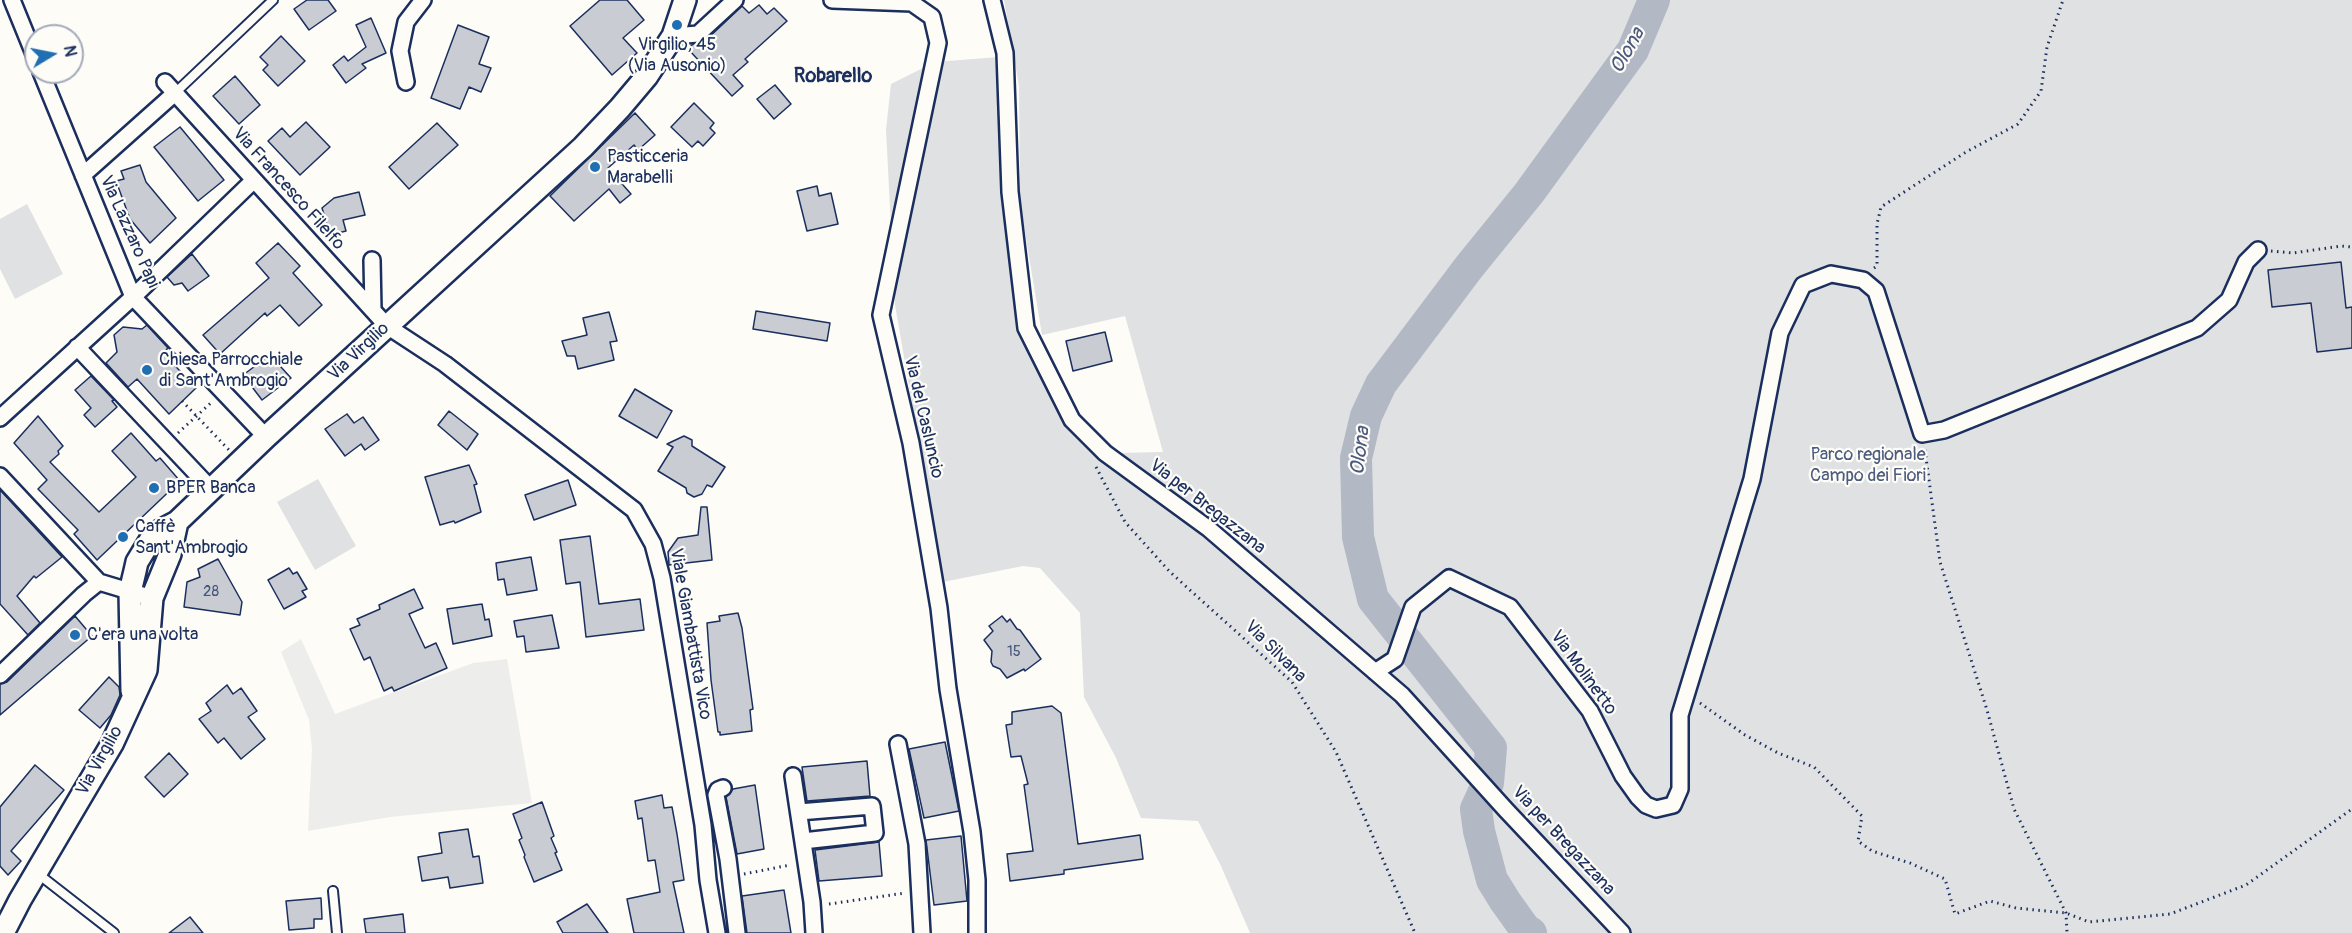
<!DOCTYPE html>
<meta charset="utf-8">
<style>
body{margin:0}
#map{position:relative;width:2352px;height:933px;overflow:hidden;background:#fdfcf7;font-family:Pangolin,sans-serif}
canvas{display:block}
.north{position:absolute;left:24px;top:24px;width:60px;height:60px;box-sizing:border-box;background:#fdfcf7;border:2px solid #a3aaba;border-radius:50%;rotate:80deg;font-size:16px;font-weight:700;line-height:24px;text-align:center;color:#1b2f5e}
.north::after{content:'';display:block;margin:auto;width:21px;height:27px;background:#1f6fb2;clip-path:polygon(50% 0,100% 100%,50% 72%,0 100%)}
</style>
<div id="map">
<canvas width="2352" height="933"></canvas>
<div class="north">N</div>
</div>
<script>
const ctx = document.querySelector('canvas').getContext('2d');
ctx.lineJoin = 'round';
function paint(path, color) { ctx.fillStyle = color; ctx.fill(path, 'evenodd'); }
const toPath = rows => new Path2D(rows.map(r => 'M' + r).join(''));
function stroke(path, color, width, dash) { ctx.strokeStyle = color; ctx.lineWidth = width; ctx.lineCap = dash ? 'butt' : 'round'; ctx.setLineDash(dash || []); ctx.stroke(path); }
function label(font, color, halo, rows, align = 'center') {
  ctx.font = font + ' Pangolin,sans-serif'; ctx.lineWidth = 4.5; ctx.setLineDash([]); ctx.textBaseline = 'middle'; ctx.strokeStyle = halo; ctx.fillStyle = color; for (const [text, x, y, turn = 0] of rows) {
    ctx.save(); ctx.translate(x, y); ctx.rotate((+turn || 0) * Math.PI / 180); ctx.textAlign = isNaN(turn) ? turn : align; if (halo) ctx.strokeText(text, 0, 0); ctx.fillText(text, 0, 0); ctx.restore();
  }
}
paint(toPath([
 [301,639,335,714,473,663,507,659,532,803,390,817,308,831,312,749,309,720,281,652]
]), '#edeeec');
paint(toPath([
 [1004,0,2352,0,2352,933,1250,933,1221,866,1198,821,1141,818,1116,758,1084,697,1080,613,1040,568,1023,566,943,582,895,305,886,130,891,84,935,62,999,57,1000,190,1018,332,1066,400,1120,453,1163,452,1125,316,1042,335,1020,202,1019,86],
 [27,204,63,274,15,299,0,269,0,219],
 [318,479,356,546,315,570,277,502]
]), '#e0e1e3');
stroke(toPath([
 [1531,933,1525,929,1505,901,1492,880,1479,831,1476,809,1488,783,1491,748,1373,599,1358,537,1356,458,1366,416,1381,384,1469,267,1529,193,1633,50,1654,0]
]), '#b3b8c5', 32);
const building = toPath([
 [307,0,328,0,336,11,309,30,294,9,307,0],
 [600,0,627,0,644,20,623,38,637,53,612,75,570,26,600,0],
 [759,5,767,14,774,8,787,21,745,59,748,62,733,75,743,86,732,96,688,49,693,44,705,41,742,6,749,13,759,5],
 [371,18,386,53,362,64,366,68,346,83,333,65,344,56,348,61,366,47,356,25,371,18],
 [458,25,489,37,479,64,491,68,481,92,469,87,460,109,431,98,458,25],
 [281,36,305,61,278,86,263,70,268,65,260,57,281,36],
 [235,76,260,105,239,124,213,96,235,76],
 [775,85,791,104,774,119,757,99,775,85],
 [694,103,714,123,710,128,715,133,703,146,698,141,692,147,671,127,694,103],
 [635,113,655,135,638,150,634,145,608,168,631,194,620,203,609,189,574,221,550,196,635,113],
 [306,122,330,147,300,175,268,141,282,128,290,137,306,122],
 [437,123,458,145,409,189,389,167,437,123],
 [180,127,224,180,198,201,154,147,180,127],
 [140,165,146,182,176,218,150,243,130,219,116,181,124,179,121,171,140,165],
 [817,186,819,196,831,193,838,224,807,231,797,191,817,186],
 [359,192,365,215,343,220,346,231,330,235,322,208,334,198,359,192],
 [278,243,300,266,293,273,322,305,299,326,280,305,267,316,265,313,220,354,203,335,269,278,256,263,278,243],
 [192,254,209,276,188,291,182,283,174,285,167,277,192,254],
 [2341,262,2346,308,2352,307,2352,348,2317,352,2311,303,2272,307,2268,270,2341,262],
 [756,311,830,323,827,341,753,329,756,311],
 [609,312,617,341,610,342,614,360,578,369,575,356,567,356,562,341,587,335,583,318,609,312],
 [147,325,168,348,163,353,196,388,169,414,137,379,128,387,106,363,117,352,114,335,123,327,142,329,147,325],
 [1105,332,1112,361,1073,371,1066,341,1105,332],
 [270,355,291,378,262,400,243,375,270,355],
 [91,376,114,400,112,401,117,407,95,427,84,415,91,408,75,390,91,376],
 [635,389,672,411,657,438,619,416,635,389],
 [449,411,478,434,467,450,438,425,449,411],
 [347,414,354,423,363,417,379,440,365,450,361,444,345,456,325,429,347,414],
 [38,416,63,446,58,451,59,454,50,462,99,512,136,477,112,451,131,433,156,461,160,458,180,481,97,560,74,534,78,530,38,489,47,480,14,443,38,416],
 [684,436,692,440,692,446,725,467,712,487,707,485,702,494,694,497,687,493,686,488,658,471,673,447,667,444,684,436],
 [469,465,477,484,474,485,481,512,455,523,454,521,440,525,425,477,469,465],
 [568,480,576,505,534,520,525,495,568,480],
 [0,490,62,557,36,578,34,576,17,596,40,623,28,635,0,604,0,490],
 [701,507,707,507,712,560,669,565,668,552,678,538,698,535,701,507],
 [590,536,599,604,640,599,644,630,586,637,580,582,566,584,560,540,590,536],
 [531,557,537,590,507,595,504,579,498,580,496,563,531,557],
 [218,559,242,602,240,615,184,607,187,582,200,577,198,569,218,559],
 [289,568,293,574,297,572,307,589,302,591,306,597,284,609,268,580,289,568],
 [414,589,423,608,409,614,425,648,436,643,447,668,394,691,392,687,384,691,370,657,364,660,350,629,360,625,357,619,380,609,379,605,414,589],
 [482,604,485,620,489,619,492,636,453,644,447,609,482,604],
 [738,613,742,628,753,709,750,710,752,731,720,735,720,732,718,732,711,680,707,623,720,621,719,616,738,613],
 [552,615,559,648,526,652,524,636,517,637,514,621,552,615],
 [75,616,92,636,0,715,0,684,7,682,75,616],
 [1002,616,1007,622,1010,619,1017,629,1020,630,1041,659,1025,671,1024,669,1007,678,1000,669,993,666,991,662,992,651,984,640,993,631,989,626,1002,616],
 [109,677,119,687,120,695,111,715,100,728,79,710,109,677],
 [227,685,233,694,241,688,257,711,248,717,265,739,241,759,224,738,218,743,199,719,211,711,206,703,227,685],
 [1052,706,1061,713,1078,844,1140,835,1143,859,1064,870,1064,874,1010,881,1007,854,1033,851,1024,785,1028,784,1021,756,1011,757,1006,725,1012,724,1012,712,1052,706],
 [945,742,959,811,924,818,909,749,945,742],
 [169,753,188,774,164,797,145,777,169,753],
 [867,761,870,796,807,801,802,767,867,761],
 [35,765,64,790,11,851,21,861,8,875,0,866,0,807,35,765],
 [755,785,764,849,737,854,726,797,733,789,755,785],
 [662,795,664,808,672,807,677,834,684,880,673,882,684,933,634,933,627,899,660,892,655,860,648,861,642,818,638,819,635,801,662,795],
 [542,802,554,836,551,838,557,852,555,853,562,870,534,882,524,857,525,855,519,840,522,838,513,814,542,802],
 [468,829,473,857,479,856,483,883,450,888,448,877,422,881,418,857,442,853,439,833,468,829],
 [961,836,967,901,934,905,926,840,961,836],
 [879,842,882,876,819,881,815,850,879,842],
 [784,890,791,933,747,933,742,896,784,890],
 [321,898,322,919,314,919,314,928,289,930,286,901,321,898],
 [587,904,608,933,563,933,557,922,587,904],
 [403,914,405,933,366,933,364,919,403,914],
 [190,917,203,933,169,933,190,917]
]);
paint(building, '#c9ccd3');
stroke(building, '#1b2f5e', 1.5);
const lane = toPath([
 [175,93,273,0],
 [37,873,114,933],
 [333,891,337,933]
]);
const street = toPath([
 [12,0,36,59],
 [832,0,912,3,932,17,938,43,881,315,911,443,939,608,948,689,972,832,977,880,977,933],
 [992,0,1005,53,1010,192,1026,328,1072,420,1105,453,1209,529,1402,695,1506,810,1622,933],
 [673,36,698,34,735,0],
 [41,72,133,297,266,437],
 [165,82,387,326,445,364,634,510,653,544,662,578,703,825,708,880,717,933],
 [406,82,400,51,406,22,423,0],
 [83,175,175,93],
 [372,260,373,310],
 [77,347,211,489],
 [0,418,133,297,254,180],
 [0,476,99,582],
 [99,582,152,598],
 [1375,672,1395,659,1413,607,1449,578,1510,607,1590,711,1623,776,1638,797,1646,805,1656,809,1673,805,1680,789,1680,715,1752,479,1780,333,1803,285,1831,274,1863,280,1876,291,1922,434,1944,430,2197,328,2229,300,2246,262,2258,250],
 [0,675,84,594,99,582],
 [898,744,917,844,922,933],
 [793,776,812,902,814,933],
 [723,788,718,790,716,795,728,859,737,933],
 [799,812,872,806,875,833,803,841]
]);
const secondary = toPath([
 [132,691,130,592,135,571,137,562,151,539,160,531,177,522],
 [3,933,20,900,112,744,146,670,152,598,170,554,177,522,266,437,583,147,620,108,647,76,673,36,685,0]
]);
stroke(lane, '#1b2f5e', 12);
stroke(street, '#1b2f5e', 20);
stroke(secondary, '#1b2f5e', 26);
stroke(toPath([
 [2271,251,2293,253,2341,246,2352,247],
 [1874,268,1877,266,1877,224,1881,207,1966,152,2018,124,2041,91,2047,47,2063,0],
 [182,401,229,450],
 [178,433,213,401],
 [1925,450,1940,562,1987,710,2014,809,2066,913,2067,933],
 [1096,467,1125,522,1170,572,1292,682,1336,752,1415,933],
 [1700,703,1745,735,1778,753,1814,767,1862,816,1858,841,1872,851,1910,863,1945,879,1955,914,1990,901,2016,908,2066,913,2089,922,2170,914,2246,885,2352,809],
 [744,874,790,865],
 [829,904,905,893]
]), '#1b2f5e', 3, [1.5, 4.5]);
stroke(lane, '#fdfcf7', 8);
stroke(street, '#fdfcf7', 15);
stroke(secondary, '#fdfcf7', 21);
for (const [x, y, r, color] of [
 [677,25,6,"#1f6fb2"],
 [595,167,6,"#1f6fb2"],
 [147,370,6,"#1f6fb2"],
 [154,488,6,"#1f6fb2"],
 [123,537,6,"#1f6fb2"],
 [75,635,6,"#1f6fb2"]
]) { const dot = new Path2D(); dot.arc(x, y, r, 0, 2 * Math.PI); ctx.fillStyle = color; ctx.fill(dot); stroke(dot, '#fdfcf7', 2); }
label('15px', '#46567b', null, [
 ["28",211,592],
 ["15",1014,652]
]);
label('18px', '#1b2f5e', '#fdfcf7', [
 ["Virgilio, 45",677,45,"center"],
 ["(Via Ausonio)",677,66,"center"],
 ["Pasticceria",607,157],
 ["Marabelli",607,178],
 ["Chiesa Parrocchiale",159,360],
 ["di Sant'Ambrogio",159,381],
 ["BPER Banca",166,488],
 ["Caffè",135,527],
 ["Sant'Ambrogio",135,548],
 ["C'era una volta",87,635]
], 'left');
label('18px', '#1b2f5e', '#fdfcf7', [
 ["Via Francesco Filelfo",288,189,48],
 ["Via Lazzaro Papi",129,232,66],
 ["Via Virgilio",359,352,-43],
 ["Via del Casluncio",923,417,77],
 ["Via per Bregazzana",1207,507,38],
 ["Viale Giambattista Vico",690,634,80],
 ["Via Silvana",1275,652,45],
 ["Via Molinetto",1583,673,54],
 ["Via Virgilio",100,761,-61],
 ["Via per Bregazzana",1563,841,47]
]);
label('18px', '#4c5c7f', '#fdfcf7', [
 ["Parco regionale",1868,455],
 ["Campo dei Fiori",1868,476]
]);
label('italic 20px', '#49587d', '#fdfcf7', [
 ["Olona",1628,51,-60],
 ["Olona",1361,451,-83]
]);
label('bold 20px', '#1b2f5e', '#fdfcf7', [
 ["Robarello",833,77]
]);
</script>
